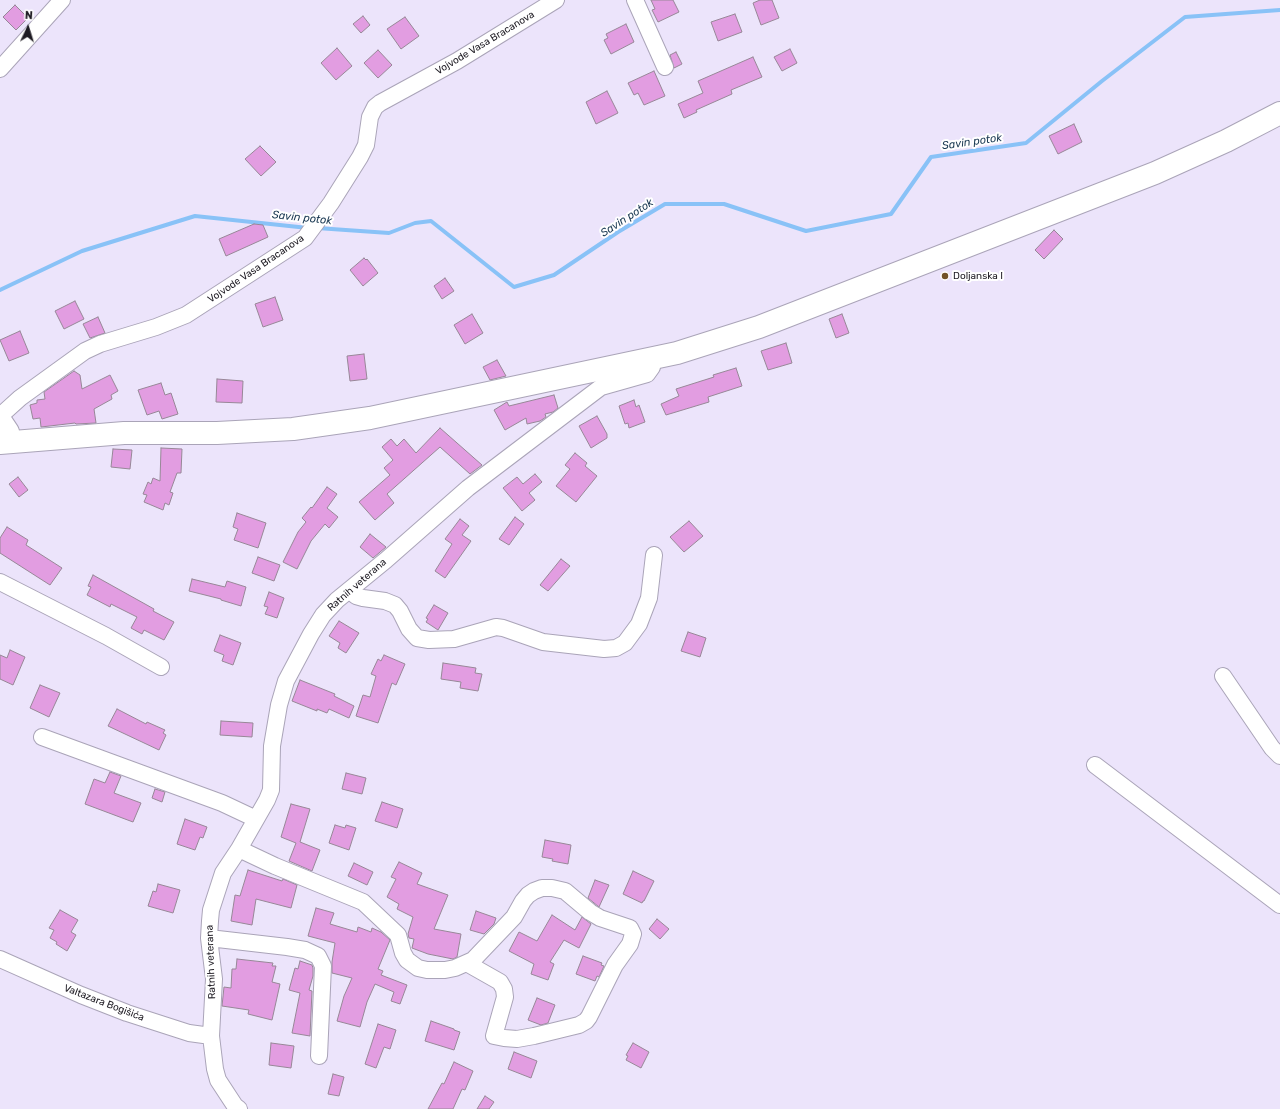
<!DOCTYPE html>
<meta charset="utf-8">
<style>
body{margin:0}
#map{position:relative;width:1280px;height:1109px;overflow:hidden;background:#ece4fb;font-family:Rubik,sans-serif}
canvas{display:block}
.north{position:absolute;left:8px;top:8px;width:40px;height:40px;-webkit-text-stroke:3px #fff;paint-order:stroke;rotate:4deg;font-size:11px;font-weight:700;line-height:16px;text-align:center;color:#1d1a22}
.north::after{content:'';display:block;margin:auto;width:14px;height:18px;background:#1d1a22;clip-path:polygon(50% 0,100% 100%,50% 72%,0 100%)}
</style>
<div id="map">
<canvas width="1280" height="1109"></canvas>
<div class="north">N</div>
</div>
<script>
const ctx = document.querySelector('canvas').getContext('2d');
ctx.lineJoin = 'round';
const toPath = rows => new Path2D(rows.map(r => 'M' + r).join(''));
function stroke(path, color, width, dash) { ctx.strokeStyle = color; ctx.lineWidth = width; ctx.lineCap = dash ? 'butt' : 'round'; ctx.setLineDash(dash || []); ctx.stroke(path); }
function paint(path, color) { ctx.fillStyle = color; ctx.fill(path, 'evenodd'); }
function label(font, color, halo, rows, align = 'center') {
  ctx.font = font + ' Rubik,sans-serif'; ctx.lineWidth = 4; ctx.setLineDash([]); ctx.textBaseline = 'middle'; ctx.strokeStyle = halo; ctx.fillStyle = color; for (const [text, x, y, turn = 0] of rows) {
    ctx.save(); ctx.translate(x, y); ctx.rotate((+turn || 0) * Math.PI / 180); ctx.textAlign = isNaN(turn) ? turn : align; if (halo) ctx.strokeText(text, 0, 0); ctx.fillText(text, 0, 0); ctx.restore();
  }
}
stroke(toPath([
 [317,228,389,233,415,223,431,221,514,287,554,275,618,232,665,204,724,204,806,231,891,214,931,157,1026,143,1102,81,1185,17,1280,10],
 [0,290,82,251,195,216,308,228]
]), '#89c2f7', 4);
const building = toPath([
 [651,0,673,0,679,12,658,22,652,10,655,9,651,0],
 [760,0,772,0,779,18,761,25,753,3,760,0],
 [15,5,28,18,16,30,3,17,15,5],
 [735,14,742,32,718,41,711,22,735,14],
 [363,16,370,25,361,33,353,24,363,16],
 [405,17,419,36,401,49,387,29,405,17],
 [626,24,634,42,611,54,604,40,608,38,606,34,626,24],
 [337,48,352,66,336,80,321,63,337,48],
 [790,49,797,63,782,71,774,57,790,49],
 [378,50,392,65,378,78,364,63,378,50],
 [676,52,682,64,674,68,670,55,676,52],
 [753,57,762,77,731,90,732,94,696,110,697,112,684,118,678,104,703,93,698,81,753,57],
 [654,71,665,96,644,105,638,93,634,95,628,83,654,71],
 [607,91,618,113,596,124,586,102,607,91],
 [1074,124,1082,142,1058,154,1049,136,1074,124],
 [260,146,276,162,261,176,245,159,260,146],
 [254,224,263,225,268,237,226,256,219,239,254,224],
 [1054,230,1063,239,1044,259,1035,250,1054,230],
 [364,258,366,260,367,259,378,273,363,286,350,270,364,258],
 [445,278,454,291,442,299,434,286,445,278],
 [275,297,283,320,263,327,255,304,275,297],
 [75,301,84,319,64,329,55,311,75,301],
 [472,314,483,333,465,344,454,325,472,314],
 [842,314,849,333,836,338,829,319,842,314],
 [98,317,105,333,90,338,83,324,98,317],
 [20,331,29,353,9,361,0,340,20,331],
 [786,343,792,363,768,370,761,351,786,343],
 [364,354,367,379,350,381,347,356,364,354],
 [497,360,506,376,490,380,483,367,497,360],
 [736,368,742,386,708,397,709,402,666,415,661,404,679,396,676,389,714,377,713,375,736,368],
 [74,371,80,375,82,389,110,375,118,391,111,395,112,399,94,409,96,423,76,424,75,423,41,427,40,418,33,419,30,405,37,403,37,400,45,399,44,392,74,371],
 [217,379,243,381,242,403,216,402,217,379],
 [161,383,165,395,171,393,178,414,162,419,159,411,147,415,138,390,161,383],
 [554,395,558,408,553,412,545,414,546,417,540,421,527,424,526,418,505,430,494,410,507,402,509,406,554,395],
 [634,400,636,407,639,405,645,422,629,428,628,423,625,424,619,406,634,400],
 [597,416,607,434,607,438,591,448,579,426,597,416],
 [440,428,482,465,470,474,440,447,387,494,394,503,375,520,359,502,390,475,384,468,393,460,382,447,391,439,397,446,404,439,416,453,440,428],
 [161,448,182,449,181,473,177,473,170,492,173,493,169,505,165,503,163,510,144,502,147,495,143,494,148,482,151,484,153,478,160,481,161,448],
 [113,449,132,450,130,469,111,467,113,449],
 [575,453,587,463,585,466,597,476,576,502,556,486,570,469,565,465,575,453],
 [535,474,542,482,529,493,535,500,522,511,503,488,517,477,523,484,535,474],
 [18,477,28,490,19,497,9,484,18,477],
 [327,487,337,494,327,508,338,517,329,528,325,524,311,541,297,569,283,562,298,532,306,522,302,518,311,507,312,508,327,487],
 [237,513,266,523,258,548,234,540,238,529,233,527,237,513],
 [515,517,524,524,509,545,499,539,515,517],
 [460,519,469,526,462,535,471,541,445,578,435,571,452,544,445,539,460,519],
 [689,521,703,536,684,552,670,537,689,521],
 [7,527,28,540,26,545,62,568,50,585,0,553,0,538,7,527],
 [370,534,386,547,373,558,360,547,370,534],
 [258,557,280,565,274,581,252,573,258,557],
 [561,559,570,566,548,591,540,585,561,559],
 [93,575,154,609,153,611,174,622,164,640,144,630,142,634,131,628,137,617,111,604,110,607,87,595,91,587,88,586,93,575],
 [192,579,225,587,227,581,246,587,241,606,221,600,221,599,189,591,192,579],
 [269,592,284,598,277,618,265,614,268,607,264,606,269,592],
 [434,605,448,613,438,630,426,622,428,619,426,618,434,605],
 [339,621,359,633,346,653,338,648,340,643,329,636,339,621],
 [688,632,706,638,700,657,681,651,688,632],
 [220,635,241,643,233,665,222,661,224,655,214,651,220,635],
 [10,650,25,657,13,685,0,679,0,655,7,658,10,650],
 [384,655,405,664,396,685,392,683,378,723,356,716,363,695,370,697,376,676,371,674,378,659,381,661,384,655],
 [443,663,476,668,475,673,482,674,478,691,460,688,461,682,441,679,443,663],
 [300,680,335,694,334,696,354,706,349,718,329,709,327,713,317,709,317,711,292,701,300,680],
 [40,685,60,693,49,717,30,708,40,685],
 [117,709,146,724,147,722,165,730,163,733,166,735,159,750,108,726,117,709],
 [221,721,253,723,252,737,220,735,221,721],
 [110,772,121,776,114,793,141,803,133,822,85,804,94,779,105,783,110,772],
 [346,773,366,778,362,794,342,789,346,773],
 [155,789,165,792,162,802,152,798,155,789],
 [382,802,403,809,397,828,375,821,382,802],
 [291,804,310,809,300,842,320,850,312,871,289,861,296,843,281,837,291,804],
 [185,819,207,827,203,838,200,837,195,850,177,844,185,819],
 [335,825,345,828,346,825,356,828,349,850,329,843,335,825],
 [545,840,571,845,568,864,552,861,553,859,542,857,545,840],
 [399,862,422,873,417,884,448,895,434,929,461,934,457,957,453,959,428,954,412,948,414,939,409,938,408,934,413,917,397,909,399,904,387,897,396,879,391,877,399,862],
 [354,863,373,872,367,885,348,876,354,863],
 [248,870,282,881,283,879,297,885,291,908,256,899,252,925,231,921,235,895,240,896,248,870],
 [633,871,654,881,644,901,643,901,642,903,623,894,633,871],
 [595,880,609,885,599,907,588,898,595,880],
 [158,884,180,890,173,913,148,906,153,891,156,892,158,884],
 [316,908,334,913,330,924,357,932,358,927,371,932,372,928,381,932,390,940,378,969,383,971,381,975,407,985,400,1004,391,1001,394,992,375,984,367,1002,360,1027,337,1021,344,996,352,978,332,973,332,962,335,943,308,936,316,908],
 [60,910,78,920,71,932,76,935,67,951,56,944,57,942,50,938,54,930,49,928,60,910],
 [476,911,496,918,494,924,484,934,470,930,476,911],
 [552,915,575,930,582,917,591,924,579,948,564,940,550,962,554,964,548,980,531,974,534,964,509,951,519,932,537,941,552,915],
 [657,919,669,929,660,939,649,929,657,919],
 [583,956,602,963,601,965,604,966,599,977,597,976,595,981,576,974,583,956],
 [237,959,273,963,272,966,276,966,272,982,280,984,272,1020,248,1014,249,1010,222,1006,224,987,231,988,232,969,236,969,237,959],
 [300,961,312,965,313,968,313,976,309,990,312,991,310,1036,292,1033,300,993,289,990,295,968,298,969,300,961],
 [537,998,555,1005,548,1023,541,1025,528,1020,537,998],
 [431,1021,454,1029,454,1030,460,1032,454,1050,425,1041,431,1021],
 [378,1024,396,1030,390,1049,384,1047,376,1068,365,1064,378,1024],
 [271,1043,294,1046,291,1068,269,1065,271,1043],
 [633,1043,649,1052,641,1068,626,1060,628,1056,626,1055,633,1043],
 [514,1052,537,1061,531,1078,508,1069,514,1052],
 [454,1062,473,1071,465,1090,462,1089,453,1109,428,1109,442,1083,444,1084,454,1062],
 [333,1074,344,1077,339,1096,328,1094,333,1074],
 [485,1096,494,1102,489,1109,477,1109,485,1096]
]);
paint(building, '#e29de1');
stroke(building, '#978797', 1);
const street = toPath([
 [635,0,665,67],
 [0,69,62,0],
 [0,416,20,398,85,351,100,344,156,327,186,315,305,238,331,203,360,157,366,145,370,117,375,107,380,103,457,61,556,0],
 [0,582,106,636,161,667],
 [349,590,356,596,363,598,385,601,395,605,400,611,409,629,417,638,429,640,454,639,496,627,503,628,543,642,604,649,616,648,625,643,639,624,649,598,654,555],
 [1223,676,1272,748,1280,756],
 [42,737,222,803,256,819],
 [1095,765,1280,905],
 [239,849,275,866,363,902,398,935,403,953,407,960,418,968,427,970,445,970,455,968,473,960,514,917,523,901,528,895,534,891,542,888,552,888,565,891,590,912,600,918,630,928,633,934,630,944,615,965,589,1017,586,1021,579,1025,534,1036,517,1039,504,1038,494,1036,505,997,504,989,500,982,470,965,468,963],
 [209,938,287,947,305,950,318,956,323,966,319,1056],
 [0,959,81,995,127,1013,189,1033,211,1036],
 [239,1109,235,1106,218,1080,215,1069,211,1036,214,979,209,938,210,921,211,910,223,873,239,849,267,800,271,790,272,746,279,705,286,681,311,634,323,615,337,600,386,560,468,488,601,387,647,374,652,367,652,359]
]);
const secondary = toPath([
 [0,420,8,432,10,442],
 [0,443,124,433,217,433,293,429,370,418,677,353,759,327,1155,173,1226,141,1280,113]
]);
stroke(street, '#aaa4b8', 18);
stroke(secondary, '#aaa4b8', 24);
stroke(street, '#fff', 16);
stroke(secondary, '#fff', 22);
for (const [x, y, r, color] of [
 [945,276,4,"#725328"]
]) { const dot = new Path2D(); dot.arc(x, y, r, 0, 2 * Math.PI); ctx.fillStyle = color; ctx.fill(dot); stroke(dot, '#fff', 1.5); }
label('10px', '#1d1a22', '#fff', [
 ["Vojvode Vasa Bracanova",485,43,-31],
 ["Vojvode Vasa Bracanova",256,269,-34],
 ["Ratnih veterana",357,585,-41],
 ["Ratnih veterana",211,962,-92],
 ["Valtazara Bogišića",104,1003,21]
]);
label('10px', '#1d1a22', '#fff', [
 ["Doljanska I",953,276]
], 'left');
label('italic 11px', '#183751', '#fff', [
 ["Savin potok",972,142,-8],
 ["Savin potok",302,218,6],
 ["Savin potok",627,218,-33]
]);
</script>
